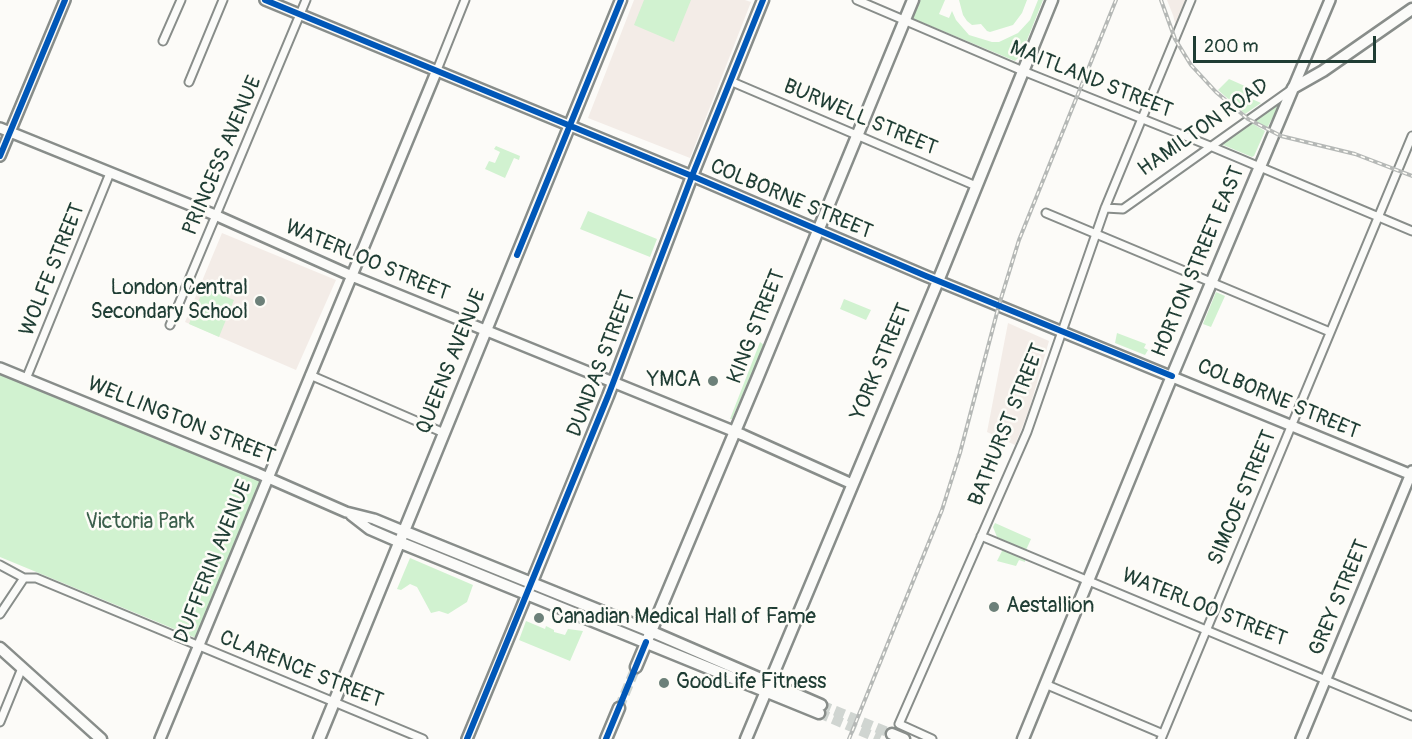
<!DOCTYPE html>
<style>
body{margin:0}
#map{position:relative;width:1412px;height:739px;overflow:hidden;background:#fcfbf8;font-family:Pangolin,sans-serif}
canvas{display:block}
.scale{position:absolute;left:1193px;top:36px;width:183px;height:27px;box-sizing:border-box;border:3px solid #1f3d34;border-top:0;padding-left:8px;font-size:18px;line-height:21px;white-space:nowrap;color:#1f3d34;-webkit-text-stroke:4px #fdfcf7;paint-order:stroke}
</style>
<div id="map">
<canvas width="1412" height="739"></canvas>
<div class="scale">200 m</div>
</div>
<script>
const ctx = document.querySelector('canvas').getContext('2d');
ctx.lineJoin = 'round';
function paint(path, color) { ctx.fillStyle = color; ctx.fill(path, 'evenodd'); }
const toPath = rows => new Path2D(rows.map(r => 'M' + r).join(''));
function stroke(path, color, width, dash) { ctx.strokeStyle = color; ctx.lineWidth = width; ctx.lineCap = dash ? 'butt' : 'round'; ctx.setLineDash(dash || []); ctx.stroke(path); }
function label(font, color, halo, rows, align = 'center') {
  ctx.font = font + ' Pangolin,sans-serif'; ctx.lineWidth = 5; ctx.setLineDash([]); ctx.textBaseline = 'middle'; ctx.strokeStyle = halo; ctx.fillStyle = color; for (const [text, x, y, turn = 0] of rows) {
    ctx.save(); ctx.translate(x, y); ctx.rotate((+turn || 0) * Math.PI / 180); ctx.textAlign = isNaN(turn) ? turn : align; if (halo) ctx.strokeText(text, 0, 0); ctx.fillText(text, 0, 0); ctx.restore();
  }
}
paint(toPath([
 [634,0,745,0,751,2,690,158,588,118],
 [1167,0,1187,0,1176,27,1173,15],
 [222,233,336,280,296,370,185,322],
 [1008,323,1049,341,1029,410,1015,445,987,432]
]), '#f3ece7');
paint(toPath([
 [644,0,691,0,674,42,634,25],
 [918,0,945,0,939,14,949,18,952,11,956,20,969,35,992,42,999,42,1018,33,1030,20,1038,0,1043,0,1021,55,1015,61,914,19,913,14],
 [959,0,1027,0,1022,13,1013,25,990,32,987,31,981,24,972,25,967,21,963,15],
 [1229,79,1247,87,1245,96,1261,103,1245,114,1218,90],
 [1282,100,1267,128,1253,120],
 [1250,122,1265,131,1254,156,1252,157,1221,144,1222,141],
 [496,146,520,156,519,160,514,158,505,178,485,169,489,161,495,163,500,152,494,149],
 [588,211,657,239,650,257,580,229],
 [204,288,234,300,219,337,189,324],
 [1216,292,1225,296,1211,327,1203,324],
 [844,299,871,310,866,320,840,309],
 [1117,333,1146,344,1144,348,1148,350,1145,355,1115,343],
 [760,342,764,345,732,419,730,419],
 [0,372,261,481,196,638,0,557],
 [995,523,1031,539,1026,550,997,537,993,527],
 [1003,549,1025,558,1025,562,1019,560,1016,566,997,561],
 [410,558,473,585,467,602,448,614,439,611,431,613,417,587,410,584,401,590,397,589],
 [526,621,545,629,546,626,554,630,554,632,565,635,568,629,583,631,570,661,519,640]
]), '#d1f2d0');
stroke(toPath([
 [821,705,892,734],
 [619,708,636,667],
 [819,713,880,739]
]), '#d0d5d1', 10, [10, 5]);
const minor = toPath([
 [857,0,1023,71,1210,146,1412,231],
 [163,41,181,0],
 [437,70,465,0],
 [730,81,976,186],
 [189,82,223,0],
 [1105,208,1123,209,1292,89],
 [1046,213,1330,332],
 [170,325,306,0],
 [310,375,444,433],
 [26,379,110,173],
 [981,536,1412,716],
 [0,565,24,578,36,578,423,739],
 [0,614,24,578],
 [1045,684,1163,734],
 [0,722,22,668],
 [932,739,899,724,1027,432,1105,208,1191,0],
 [1161,739,1412,136]
]);
const tertiary = toPath([
 [265,0,692,176,926,276,1412,475],
 [1293,88,1330,0],
 [0,128,215,215,352,276,743,435,852,484],
 [0,156,65,0],
 [0,368,257,473,346,512,374,519,403,531],
 [351,515,369,529,399,542],
 [160,739,437,70],
 [467,739,527,594],
 [1301,739,1412,471]
]);
const secondary = toPath([
 [403,531,650,631,821,705],
 [399,542,819,713],
 [527,594,608,396,692,176,763,0],
 [0,648,101,739],
 [636,667,757,379,913,0],
 [892,734,904,739],
 [319,739,621,0],
 [606,739,619,708],
 [746,739,938,281,1052,0],
 [1023,739,1172,376,1293,88,1323,71,1412,9]
]);
stroke(minor, '#888d8a', 11);
stroke(tertiary, '#888d8a', 14);
stroke(secondary, '#888d8a', 15);
stroke(minor, '#fbfbf9', 7);
stroke(tertiary, '#fbfbf9', 9);
stroke(secondary, '#fbfbf9', 10);
const rail = toPath([
 [1161,0,1175,39,1191,65,1216,92,1248,119,1281,136,1355,154,1412,176],
 [849,739,942,510,960,453,999,305,1019,240,1116,0]
]);
stroke(rail, '#b5b8b6', 4);
stroke(rail, '#fdfcf7', 1.5, [4.5]);
stroke(toPath([
 [265,0,692,176,926,276,1172,376],
 [0,156,65,0],
 [517,255,621,0],
 [467,739,608,396,692,176,763,0],
 [606,739,646,642]
]), '#0057b8', 6);
for (const [x, y, r, color] of [
 [260,301,6,"#6c8079"],
 [713,381,6,"#6c8079"],
 [994,607,6,"#6c8079"],
 [539,618,6,"#6c8079"],
 [664,683,6,"#6c8079"]
]) { const dot = new Path2D(); dot.arc(x, y, r, 0, 2 * Math.PI); ctx.fillStyle = color; ctx.fill(dot); stroke(dot, '#fdfcf7', 2); }
label('21px', '#1f3d34', '#fdfcf7', [
 ["MAITLAND STREET",1091,80,22],
 ["BURWELL STREET",860,118,23],
 ["HAMILTON ROAD",1204,128,-35],
 ["PRINCESS AVENUE",223,156,-67],
 ["COLBORNE STREET",791,200,23],
 ["WATERLOO STREET",367,261,23],
 ["HORTON STREET EAST",1199,262,-67],
 ["WOLFE STREET",53,270,-68],
 ["KING STREET",757,327,-68],
 ["QUEENS AVENUE",452,362,-68],
 ["YORK STREET",882,362,-67],
 ["DUNDAS STREET",602,364,-69],
 ["COLBORNE STREET",1278,400,23],
 ["WELLINGTON STREET",181,421,22],
 ["BATHURST STREET",1008,425,-68],
 ["SIMCOE STREET",1243,498,-67],
 ["DUFFERIN AVENUE",214,562,-68],
 ["GREY STREET",1340,598,-67],
 ["WATERLOO STREET",1204,608,22],
 ["CLARENCE STREET",301,670,22]
]);
label('21px', '#1f3d34', '#fdfcf7', [
 ["London Central",248,289,"right"],
 ["Secondary School",248,313,"right"],
 ["YMCA",701,381,"right"],
 ["Aestallion",1006,607],
 ["Canadian Medical Hall of Fame",551,618],
 ["GoodLife Fitness",676,683]
], 'left');
label('21px', '#3c604d', '#fdfcf7', [
 ["Victoria Park",140,523]
]);
</script>
